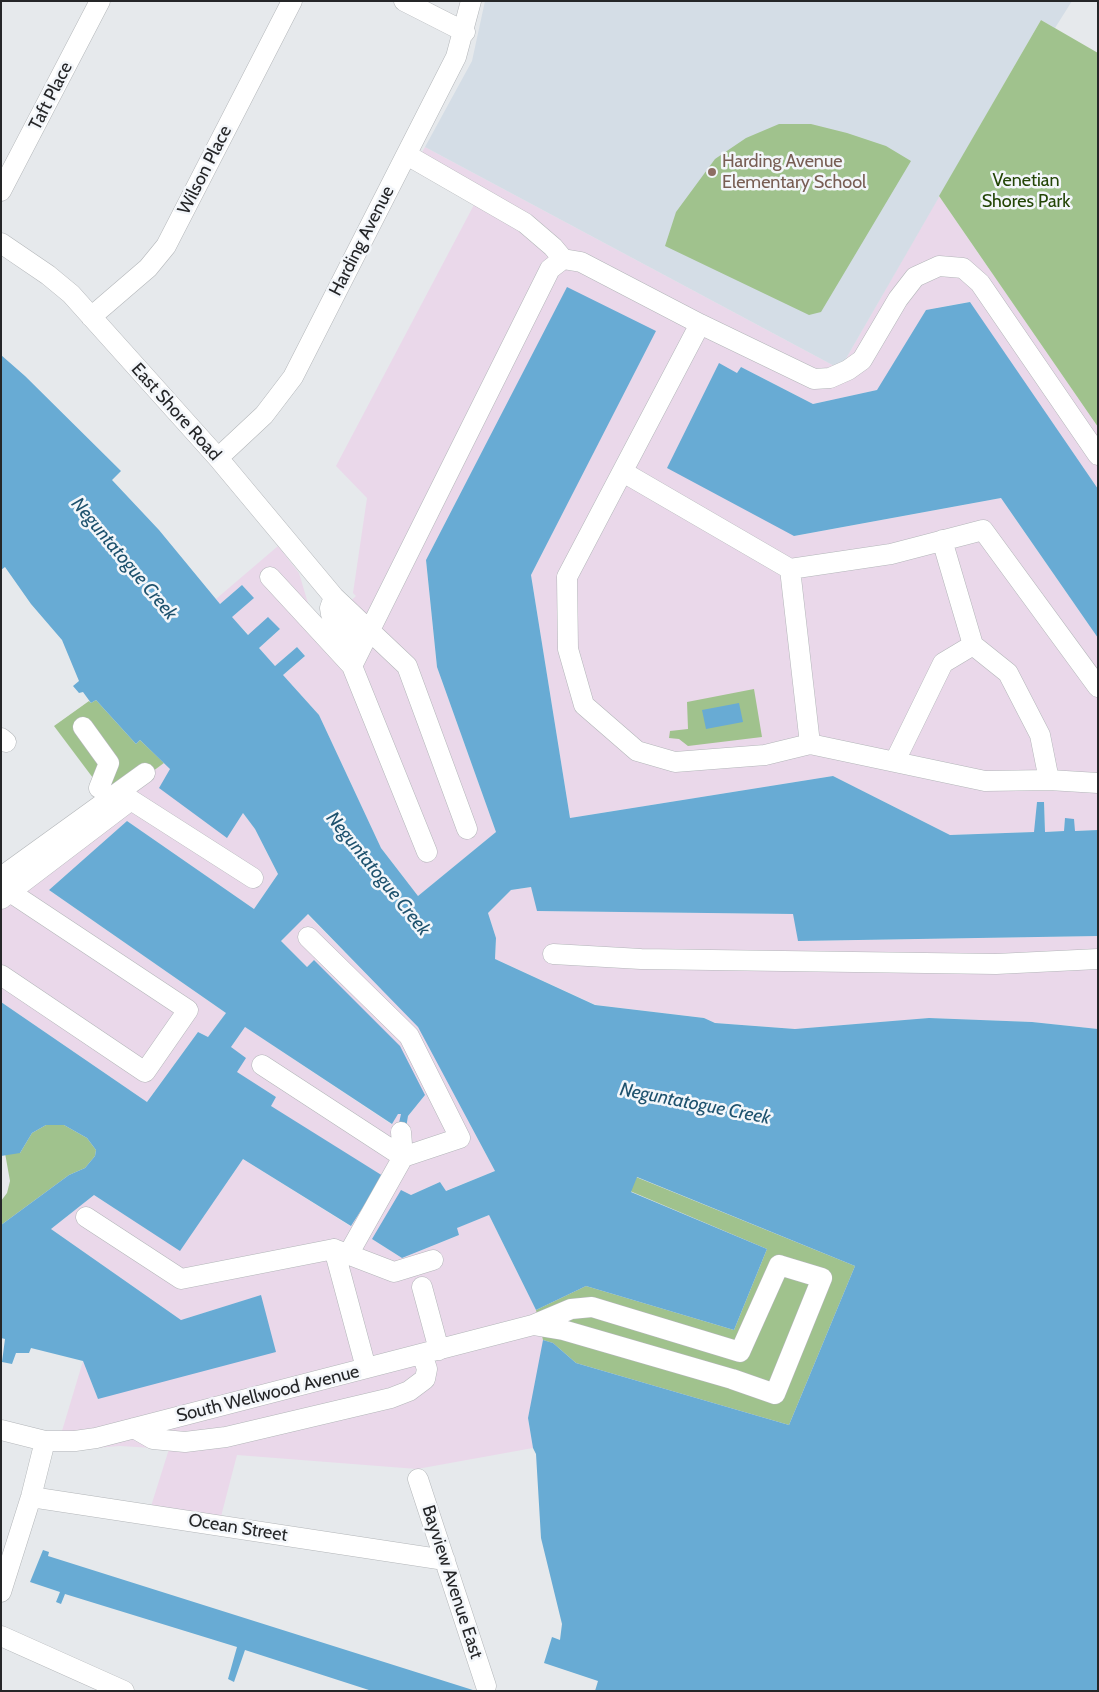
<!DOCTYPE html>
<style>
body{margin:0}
#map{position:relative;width:1099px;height:1692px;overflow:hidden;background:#e6e9ec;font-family:Cabin,sans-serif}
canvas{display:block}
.frame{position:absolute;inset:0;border:2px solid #252628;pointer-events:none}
</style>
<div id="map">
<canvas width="1099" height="1692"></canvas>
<div class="frame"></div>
</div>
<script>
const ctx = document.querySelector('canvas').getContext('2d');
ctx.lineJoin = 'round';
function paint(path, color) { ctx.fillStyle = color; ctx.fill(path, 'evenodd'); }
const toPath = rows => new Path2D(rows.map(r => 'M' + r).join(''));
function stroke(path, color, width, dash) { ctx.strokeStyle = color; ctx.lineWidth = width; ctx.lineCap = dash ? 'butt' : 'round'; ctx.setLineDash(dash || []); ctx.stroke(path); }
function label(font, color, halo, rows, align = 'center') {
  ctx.font = font + ' Cabin,sans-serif'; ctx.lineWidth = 5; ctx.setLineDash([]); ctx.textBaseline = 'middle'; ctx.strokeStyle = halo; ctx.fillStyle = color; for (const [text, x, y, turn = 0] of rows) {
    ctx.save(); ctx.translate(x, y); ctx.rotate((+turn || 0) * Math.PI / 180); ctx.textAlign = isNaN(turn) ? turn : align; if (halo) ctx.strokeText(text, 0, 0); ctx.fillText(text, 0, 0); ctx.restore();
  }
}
paint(toPath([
 [425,147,840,369,939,196,1098,427,1098,489,969,302,926,310,878,390,813,404,741,367,737,373,794,536,1001,498,1098,638,1098,830,1074,831,1065,819,1064,831,1045,832,1044,802,1037,802,1035,832,950,835,833,776,570,818,531,575,655,331,567,288,426,560,437,667,496,832,418,896,381,848,319,715,283,675,305,656,297,647,275,666,259,648,280,629,249,635,231,617,253,598,242,585,220,604,216,599,278,546,299,573,310,610,326,623,356,596,353,593,367,498,336,466,476,201,413,168],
 [164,763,170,769,160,788,227,837,243,813,255,829,278,874,254,909,127,821,49,890,226,1013,208,1037,198,1032,147,1102,1,1002,1,880],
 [531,887,538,911,794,914,799,941,1098,936,1098,1029,1032,1022,930,1018,795,1029,715,1023,704,1018,596,1005,495,959,496,938,488,913,511,890],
 [307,914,418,1027,495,1171,445,1191,440,1182,411,1195,372,1239,402,1258,459,1235,456,1228,489,1215,536,1310,586,1286,528,1418,533,1448,417,1469,237,1455,218,1528,147,1519,169,1449,120,1446,56,1451,83,1361,98,1399,262,1295,181,1320,51,1229,94,1195,180,1250,243,1159,350,1226,382,1176,270,1106,276,1097,236,1072,231,1047,245,1027,391,1124,398,1114,402,1114,405,1134,408,1116,425,1095,314,960,307,967,281,941]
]), '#ead8ea');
paint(toPath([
 [485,1,1072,1,1055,28,1041,20,840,369,425,147,472,61]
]), '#d4dde6');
paint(toPath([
 [1041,20,1098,53,1098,427,939,196],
 [779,124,811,124,847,133,886,146,911,161,821,312,809,315,665,246,676,212,715,159,746,138],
 [754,689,762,737,688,746,679,739,669,738,670,731,688,729,687,702],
 [96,700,136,744,140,740,164,763,111,802,54,726,89,701,91,703],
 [46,1125,64,1125,87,1138,96,1150,95,1156,85,1168,69,1175,1,1225,1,1201,7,1193,10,1181,5,1153,20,1153,32,1133],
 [636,1177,855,1266,789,1425,576,1363,553,1343,543,1340,536,1310,586,1286,734,1330,767,1249,630,1191]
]), '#a0c28d');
paint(toPath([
 [567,287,656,331,531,575,570,818,833,776,950,835,1034,832,1037,802,1044,802,1045,832,1064,831,1065,818,1074,819,1075,831,1098,830,1098,936,798,941,793,914,537,911,531,887,511,890,488,913,496,938,495,959,595,1005,704,1018,715,1023,795,1029,929,1018,1032,1022,1098,1029,1098,1691,595,1691,598,1681,544,1663,552,1637,560,1640,562,1624,541,1538,536,1454,533,1448,528,1418,543,1340,553,1343,576,1363,789,1425,855,1266,637,1177,631,1192,767,1249,734,1330,586,1286,536,1310,489,1215,457,1228,459,1235,402,1258,372,1239,401,1190,411,1195,440,1182,446,1191,495,1171,418,1027,308,914,281,941,307,967,314,960,400,1046,425,1095,408,1116,405,1134,397,1132,401,1114,398,1114,392,1124,245,1027,231,1047,246,1058,237,1072,276,1097,271,1106,383,1176,351,1226,243,1159,180,1251,94,1195,51,1229,181,1320,261,1295,276,1352,98,1399,83,1361,31,1348,29,1353,16,1353,12,1364,2,1362,5,1339,1,1338,1,1225,69,1175,85,1168,95,1156,96,1150,87,1138,64,1125,46,1125,32,1133,20,1153,1,1156,1,1002,147,1102,198,1032,208,1037,226,1013,49,890,127,821,254,909,278,874,255,829,243,813,227,838,159,788,170,769,140,740,136,744,96,700,91,703,83,692,79,693,73,686,79,681,62,640,31,604,5,567,1,570,1,355,25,376,121,471,112,480,159,530,220,604,242,585,254,598,232,617,248,635,268,617,280,629,259,648,275,666,297,647,305,656,283,675,319,715,381,848,418,896,496,832,437,667,426,560],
 [970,302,1098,489,1098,638,1001,498,794,536,667,468,719,363,737,373,741,367,813,404,877,390,926,310],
 [739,703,743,722,706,729,702,710],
 [43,1550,49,1552,48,1556,476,1691,372,1691,245,1650,234,1682,228,1679,237,1647,65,1594,61,1604,56,1602,60,1592,30,1582]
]), '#68abd4');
const minor = toPath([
 [404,1,465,32],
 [407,155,525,223,553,247,563,259],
 [1,191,100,1],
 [1,243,48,275,71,294,218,458,334,597],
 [91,317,148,268,166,246,292,1],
 [700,324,814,379,830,378,848,370,862,360,898,299,915,277,939,266,963,268,980,283,1098,455],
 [218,458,264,415,293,377,456,57,471,1],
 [623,472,790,569,891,554,983,530,1098,687],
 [942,540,973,645],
 [790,569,810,744],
 [270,577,352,666],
 [360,648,340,627,331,614,330,608,334,597,407,666,467,829],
 [83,727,109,763,99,788],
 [1,738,6,742],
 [1049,780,1098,783],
 [427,852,352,666,550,269,563,259,581,262,700,324,567,577,568,649,584,705,637,751,675,762,765,755,810,744,985,781,1049,780,1040,735,1008,673,973,645,943,663,895,761],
 [1,877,145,773],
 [10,892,131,800,253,878],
 [1,899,10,892,188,1010,145,1072,1,975],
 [308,937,409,1036,460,1138,403,1157,401,1132],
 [553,954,641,959,996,964,1098,959],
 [262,1065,403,1157,349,1253],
 [86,1217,181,1279,334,1249,394,1272,433,1260],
 [334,1249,366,1368],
 [779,1265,822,1278,775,1394,732,1379,563,1330,533,1325,571,1309,592,1307,740,1352,779,1265],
 [422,1287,439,1350],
 [134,1428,153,1439,185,1442,226,1437,391,1398,409,1391,425,1379,427,1369,422,1354],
 [1,1430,45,1441,75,1441,96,1438,533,1325],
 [418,1479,486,1686],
 [31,1497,445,1560],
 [1,1592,31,1497,45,1441],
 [1,1636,124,1691]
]);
stroke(minor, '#b3b6b9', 21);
stroke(minor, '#fff', 20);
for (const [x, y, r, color] of [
 [712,172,5,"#8d6e63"]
]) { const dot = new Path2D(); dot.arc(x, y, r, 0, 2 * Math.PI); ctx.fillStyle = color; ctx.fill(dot); stroke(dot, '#f3f6fa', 2); }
label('18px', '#252628', '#f3f6fa', [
 ["Taft Place",51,96,-63],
 ["Wilson Place",205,170,-63],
 ["Harding Avenue",362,241,-63],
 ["East Shore Road",176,412,48],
 ["South Wellwood Avenue",268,1394,-14],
 ["Ocean Street",238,1528,9],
 ["Bayview Avenue East",452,1582,72]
]);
label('18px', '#785e54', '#f3f6fa', [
 ["Harding Avenue",722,162],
 ["Elementary School",722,183]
], 'left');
label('18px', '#234506', '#f3f6fa', [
 ["Venetian",1026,181],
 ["Shores Park",1026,202]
]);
label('italic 19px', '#1e526e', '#f3f6fa', [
 ["Neguntatogue Creek",124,559,50],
 ["Neguntatogue Creek",378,874,51],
 ["Neguntatogue Creek",695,1104,11]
]);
</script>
